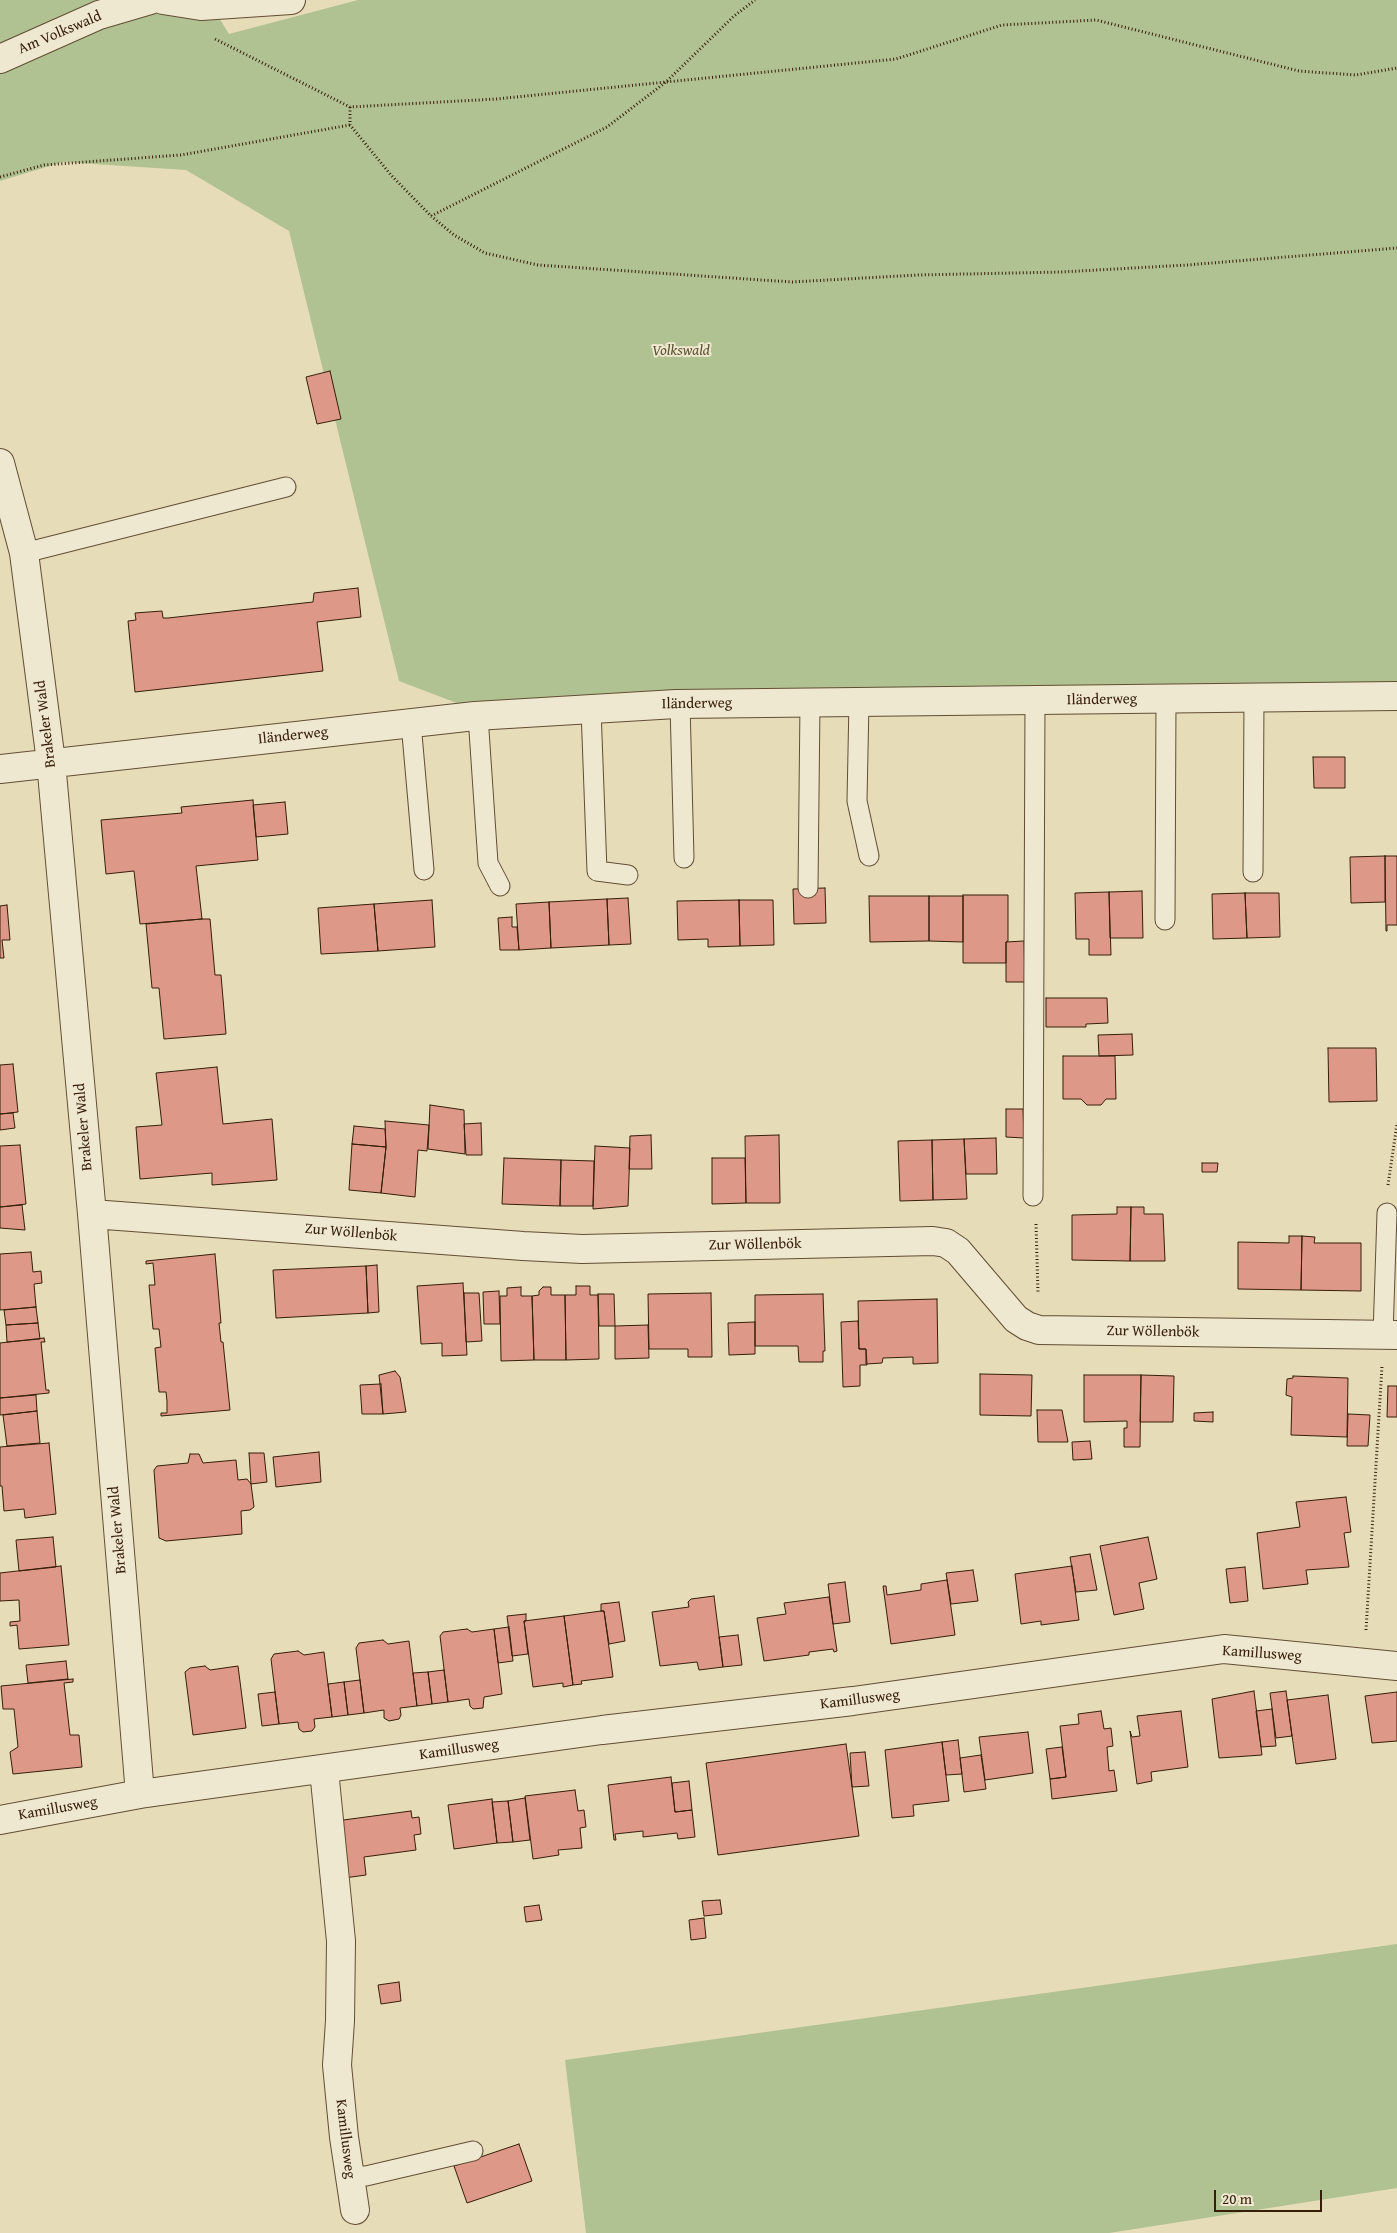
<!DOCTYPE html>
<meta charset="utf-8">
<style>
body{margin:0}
#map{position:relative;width:1397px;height:2233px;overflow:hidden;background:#e6dcb7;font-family:"Gentium Book Plus",serif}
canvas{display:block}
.scale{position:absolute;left:1214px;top:2190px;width:108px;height:22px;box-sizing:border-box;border:2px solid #361e08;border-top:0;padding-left:6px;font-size:15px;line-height:18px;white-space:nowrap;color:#361e08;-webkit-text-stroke:4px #efe8d0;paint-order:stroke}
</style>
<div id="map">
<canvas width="1397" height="2233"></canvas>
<div class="scale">20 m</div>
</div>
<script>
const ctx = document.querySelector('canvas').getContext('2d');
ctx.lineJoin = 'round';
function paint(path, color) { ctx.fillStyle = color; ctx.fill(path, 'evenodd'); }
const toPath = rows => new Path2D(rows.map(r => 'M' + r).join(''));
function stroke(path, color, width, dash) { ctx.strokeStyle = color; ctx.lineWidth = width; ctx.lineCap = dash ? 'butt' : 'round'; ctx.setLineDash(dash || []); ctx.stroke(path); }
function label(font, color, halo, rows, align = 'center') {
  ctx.font = font + ' "Gentium Book Plus",serif'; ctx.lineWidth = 4; ctx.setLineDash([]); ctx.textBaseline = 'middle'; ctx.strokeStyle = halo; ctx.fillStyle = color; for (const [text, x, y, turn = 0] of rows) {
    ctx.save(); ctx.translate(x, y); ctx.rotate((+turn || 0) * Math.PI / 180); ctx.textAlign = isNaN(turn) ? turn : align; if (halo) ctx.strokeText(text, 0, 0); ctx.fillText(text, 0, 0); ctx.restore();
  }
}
paint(toPath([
 [0,0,208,0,229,34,358,0,1397,0,1397,695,475,710,399,681,289,231,186,170,63,162,0,181],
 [1397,1944,1397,2188,1109,2233,586,2233,565,2060]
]), '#b1c292');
const building = toPath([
 [330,371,341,419,317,424,306,377,330,371],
 [358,588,361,617,317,622,323,671,135,692,128,621,136,620,135,613,162,611,163,618,168,618,313,602,314,593,358,588],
 [1313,757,1345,757,1345,788,1314,788,1313,757],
 [253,800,258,860,196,866,202,919,140,924,134,871,106,874,101,820,182,813,181,807,253,800],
 [285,802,288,834,256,837,253,805,285,802],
 [1385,856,1397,856,1397,925,1387,925,1387,931,1386,931,1385,856],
 [1385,856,1385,902,1351,903,1350,857,1385,856],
 [825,888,826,923,794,924,793,889,825,888],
 [1142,891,1143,938,1110,938,1109,892,1142,891],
 [1109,892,1111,955,1089,955,1089,939,1076,939,1075,893,1109,892],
 [1245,893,1247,938,1213,939,1212,894,1245,893],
 [1245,893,1279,893,1280,937,1247,938,1245,893],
 [963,895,1008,895,1008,941,1006,942,1006,963,963,963,963,895],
 [869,896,929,896,929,941,870,942,869,896],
 [929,896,963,896,963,942,929,941,929,896],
 [628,898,631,944,609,945,607,899,628,898],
 [607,899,609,945,551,948,549,902,607,899],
 [432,900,435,947,378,951,374,904,432,900],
 [739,900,773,900,774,945,740,946,739,900],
 [739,900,740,946,708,947,708,939,678,940,677,901,739,900],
 [549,902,551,948,519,950,516,904,549,902],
 [374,904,378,951,321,954,318,908,374,904],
 [7,905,10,940,2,940,4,958,0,958,0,906,7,905],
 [512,917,512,927,517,927,519,950,500,950,498,918,512,917],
 [202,919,210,919,215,975,221,975,226,1034,164,1039,159,988,152,988,146,924,202,919],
 [1024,941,1025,982,1006,982,1006,942,1024,941],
 [1046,998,1107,998,1108,1023,1086,1024,1086,1027,1046,1027,1046,998],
 [1132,1034,1133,1055,1099,1056,1098,1035,1132,1034],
 [1328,1048,1376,1048,1377,1101,1329,1102,1328,1048],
 [1063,1056,1115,1056,1116,1099,1106,1099,1101,1105,1087,1105,1081,1099,1063,1099,1063,1056],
 [13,1064,18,1112,0,1114,0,1065,13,1064],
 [217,1067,223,1124,272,1119,277,1180,212,1185,212,1173,140,1179,136,1127,162,1125,156,1073,217,1067],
 [430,1105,464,1110,465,1154,428,1149,430,1105],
 [1006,1109,1023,1109,1024,1138,1006,1137,1006,1109],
 [13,1113,15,1128,0,1130,0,1114,13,1113],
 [385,1121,429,1125,427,1151,418,1150,415,1197,381,1193,386,1147,385,1121],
 [481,1123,482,1155,466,1155,464,1124,481,1123],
 [354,1126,385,1129,386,1147,352,1144,354,1126],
 [651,1135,652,1169,629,1169,630,1136,651,1135],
 [779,1135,780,1203,746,1203,745,1136,779,1135],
 [996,1138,997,1174,966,1174,964,1139,996,1138],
 [964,1139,967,1199,933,1200,932,1140,964,1139],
 [932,1140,933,1200,900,1201,898,1141,932,1140],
 [352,1144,386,1147,381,1193,349,1190,352,1144],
 [20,1145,26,1204,0,1207,0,1146,20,1145],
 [595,1146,630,1148,628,1206,593,1209,595,1146],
 [504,1158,561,1160,560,1206,502,1204,504,1158],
 [712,1158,745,1158,746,1203,712,1204,712,1158],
 [561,1160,594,1161,593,1206,560,1206,561,1160],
 [1202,1163,1218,1163,1217,1172,1202,1172,1202,1163],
 [22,1205,25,1230,0,1228,0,1207,22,1205],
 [1117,1207,1131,1207,1130,1261,1072,1260,1072,1215,1117,1214,1117,1207],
 [1131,1207,1144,1207,1144,1214,1163,1214,1165,1261,1130,1261,1131,1207],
 [1289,1236,1302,1236,1301,1290,1238,1289,1238,1242,1289,1243,1289,1236],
 [1302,1236,1315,1237,1314,1243,1361,1243,1361,1291,1301,1290,1302,1236],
 [31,1252,33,1272,41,1271,42,1283,34,1284,36,1307,0,1310,0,1254,31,1252],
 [215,1254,221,1323,219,1323,221,1342,223,1342,230,1410,161,1416,161,1413,167,1413,167,1401,166,1392,159,1392,155,1348,161,1347,159,1329,153,1329,149,1285,155,1285,153,1263,146,1264,146,1261,215,1254],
 [377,1265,379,1312,368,1313,366,1266,377,1265],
 [366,1266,368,1313,276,1318,273,1270,366,1266],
 [463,1283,467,1355,442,1356,442,1343,421,1344,417,1286,463,1283],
 [576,1286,590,1286,590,1295,598,1295,599,1359,566,1360,565,1295,576,1295,576,1286],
 [521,1287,521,1296,532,1296,534,1360,501,1361,500,1296,507,1296,507,1288,521,1287],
 [543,1287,551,1287,551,1295,565,1295,566,1360,534,1360,532,1296,539,1295,539,1291,543,1287],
 [499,1291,500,1324,484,1324,483,1292,499,1291],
 [464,1293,479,1293,482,1341,466,1342,464,1293],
 [711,1293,712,1357,688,1357,688,1349,649,1349,648,1294,711,1293],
 [598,1294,614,1294,615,1326,599,1326,598,1294],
 [823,1294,825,1351,823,1351,823,1362,799,1362,798,1346,755,1346,755,1295,823,1294],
 [937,1299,938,1363,913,1364,913,1357,883,1358,882,1363,866,1364,866,1349,859,1349,858,1301,937,1299],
 [36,1307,38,1323,6,1325,4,1310,36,1307],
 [858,1321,859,1349,866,1349,867,1365,860,1365,860,1386,843,1387,841,1322,858,1321],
 [755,1322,755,1354,729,1355,728,1323,755,1322],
 [38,1323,40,1339,7,1342,6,1325,38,1323],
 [648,1325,649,1358,615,1359,615,1326,648,1325],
 [44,1338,45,1342,41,1342,46,1390,49,1390,49,1393,0,1398,0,1343,44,1338],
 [395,1371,400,1377,406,1412,383,1414,379,1375,395,1371],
 [980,1374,1032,1375,1031,1416,980,1415,980,1374],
 [1084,1375,1141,1375,1140,1447,1124,1447,1124,1428,1127,1428,1127,1421,1084,1422,1084,1375],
 [1141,1375,1174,1376,1173,1422,1140,1422,1141,1375],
 [1293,1376,1348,1378,1347,1437,1291,1435,1292,1397,1286,1395,1287,1379,1293,1378,1293,1376],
 [381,1384,383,1414,362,1414,360,1385,381,1384],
 [1388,1386,1397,1386,1397,1417,1387,1417,1388,1386],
 [36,1395,37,1411,0,1415,0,1398,36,1395],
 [1037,1410,1062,1410,1068,1442,1038,1442,1037,1410],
 [37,1411,40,1443,7,1446,3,1415,37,1411],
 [1213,1412,1213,1422,1194,1421,1194,1413,1213,1412],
 [1348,1414,1370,1415,1368,1446,1347,1446,1348,1414],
 [1090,1441,1092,1459,1073,1460,1072,1442,1090,1441],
 [49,1443,56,1514,25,1518,24,1509,4,1511,2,1486,0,1486,0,1447,49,1443],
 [319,1452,321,1482,276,1487,273,1457,319,1452],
 [249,1453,264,1453,267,1482,251,1484,249,1453],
 [190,1454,199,1454,203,1463,236,1460,238,1480,247,1479,251,1484,254,1507,250,1510,241,1511,242,1534,166,1541,159,1538,154,1470,157,1466,188,1463,190,1454],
 [1346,1497,1351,1532,1344,1533,1349,1567,1306,1570,1308,1584,1263,1589,1257,1533,1300,1527,1296,1502,1346,1497],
 [53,1537,56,1567,19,1571,16,1540,53,1537],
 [1148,1537,1157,1579,1139,1583,1144,1609,1114,1615,1100,1546,1148,1537],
 [1090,1554,1097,1590,1076,1592,1070,1557,1090,1554],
 [61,1566,69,1645,19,1649,17,1625,10,1626,10,1622,20,1621,19,1600,0,1601,0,1573,61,1566],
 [1072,1566,1079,1620,1041,1625,1041,1621,1021,1624,1015,1574,1072,1566],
 [1245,1567,1248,1601,1230,1603,1226,1569,1245,1567],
 [973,1570,978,1601,951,1604,946,1573,973,1570],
 [947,1580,955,1635,891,1644,883,1586,886,1586,887,1595,921,1590,921,1584,947,1580],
 [845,1582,850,1622,833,1624,828,1584,845,1582],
 [714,1596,723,1667,699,1670,697,1662,660,1666,652,1612,689,1607,688,1602,691,1599,714,1596],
 [829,1597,837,1651,834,1652,833,1649,809,1652,809,1655,764,1661,757,1618,786,1614,784,1603,829,1597],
 [619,1602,625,1641,609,1644,604,1611,601,1611,601,1604,619,1602],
 [601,1611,604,1611,613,1677,581,1681,582,1684,573,1685,564,1616,601,1611],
 [526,1614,526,1621,524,1621,528,1654,512,1656,507,1616,526,1614],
 [564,1616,573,1685,563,1687,563,1683,533,1687,524,1621,564,1616],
 [509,1627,513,1661,498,1663,494,1629,509,1627],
 [467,1629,472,1632,494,1629,502,1694,484,1697,483,1708,473,1709,470,1706,469,1699,448,1702,440,1636,443,1632,467,1629],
 [738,1635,742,1665,723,1667,719,1637,738,1635],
 [383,1640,388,1644,409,1641,417,1706,400,1708,401,1715,399,1719,389,1721,384,1718,384,1710,364,1713,356,1648,359,1643,383,1640],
 [298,1651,304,1655,324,1652,332,1717,314,1719,315,1727,312,1731,303,1732,299,1729,298,1722,279,1724,271,1659,274,1654,298,1651],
 [66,1661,68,1679,28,1683,26,1665,66,1661],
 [205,1666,210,1670,238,1666,246,1728,193,1735,185,1672,190,1668,205,1666],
 [444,1670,448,1702,432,1704,428,1672,444,1670],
 [428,1672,432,1704,417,1706,413,1673,428,1672],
 [73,1679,73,1682,64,1683,70,1735,79,1735,82,1767,13,1774,10,1752,18,1747,14,1709,3,1709,1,1686,73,1679],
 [360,1680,364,1713,348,1715,344,1682,360,1680],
 [344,1682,348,1715,332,1717,328,1684,344,1682],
 [1254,1691,1262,1755,1219,1758,1212,1699,1254,1691],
 [1286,1691,1292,1736,1276,1738,1270,1693,1286,1691],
 [275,1692,279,1724,262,1726,258,1694,275,1692],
 [1397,1692,1397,1741,1372,1743,1365,1696,1397,1692],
 [1328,1695,1336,1759,1296,1764,1287,1700,1328,1695],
 [1272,1709,1276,1746,1261,1747,1256,1711,1272,1709],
 [1101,1711,1104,1729,1111,1728,1113,1746,1107,1747,1109,1771,1114,1770,1117,1791,1052,1799,1050,1779,1066,1777,1060,1726,1079,1724,1078,1714,1101,1711],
 [1181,1711,1188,1767,1151,1772,1152,1781,1137,1784,1130,1731,1132,1737,1140,1736,1137,1716,1181,1711],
 [1028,1732,1033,1773,985,1780,979,1737,1028,1732],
 [958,1740,962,1774,946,1775,942,1742,958,1740],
 [942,1742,949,1801,913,1805,914,1816,892,1818,885,1750,942,1742],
 [846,1744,859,1836,718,1855,706,1763,846,1744],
 [1062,1747,1066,1777,1050,1779,1046,1749,1062,1747],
 [865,1752,869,1786,852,1787,850,1753,865,1752],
 [981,1755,986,1789,964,1792,960,1758,981,1755],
 [671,1777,675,1812,692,1810,695,1837,678,1839,677,1833,643,1837,643,1831,615,1834,616,1840,614,1840,608,1785,671,1777],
 [689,1781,692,1810,675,1812,672,1783,689,1781],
 [575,1790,578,1811,584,1810,586,1827,580,1828,582,1848,558,1850,559,1855,533,1859,525,1796,575,1790],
 [525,1798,530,1840,513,1842,508,1801,525,1798],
 [492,1799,497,1843,454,1849,448,1805,492,1799],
 [508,1801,513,1842,497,1843,492,1802,508,1801],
 [411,1811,412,1818,419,1817,421,1834,414,1835,416,1850,364,1857,366,1875,344,1878,336,1821,411,1811],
 [720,1900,722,1914,704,1916,702,1901,720,1900],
 [539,1905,542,1920,526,1922,524,1907,539,1905],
 [704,1918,706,1938,691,1940,689,1920,704,1918],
 [399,1982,401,2001,381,2004,378,1985,399,1982],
 [519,2144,532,2181,467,2203,454,2166,519,2144]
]);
paint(building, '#dd9887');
stroke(building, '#361e08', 1);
const lane = toPath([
 [24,553,286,487],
 [859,702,857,801,869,856],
 [680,704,684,858],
 [591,709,597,871,628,875],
 [478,716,488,863,500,886],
 [411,723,424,870],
 [1253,872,1254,698],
 [808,888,810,703],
 [1165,920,1166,699],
 [1033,1196,1035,701],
 [1383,1335,1387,1213],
 [349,2176,366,2176,473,2151]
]);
const street = toPath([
 [163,0,201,6,291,0],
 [0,59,99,15,150,0],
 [0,463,24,553,51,762,92,1214,140,1794],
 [0,769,475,716,676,704,1397,696],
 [92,1214,523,1246,582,1249,933,1241,946,1243,958,1251,1016,1319,1027,1326,1039,1330,1397,1335],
 [324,1770,341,1941,340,2021,337,2065,344,2137,355,2210],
 [0,1820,140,1794,602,1730,853,1701,1224,1649,1397,1666]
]);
stroke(lane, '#624e34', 21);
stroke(street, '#624e34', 30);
stroke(toPath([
 [215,39,350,107,496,99,896,59,1002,25,1096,20,1299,71,1356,75,1397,68],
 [350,107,350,125,391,175,431,216,454,235,485,253,538,265,792,282,918,275,1061,272,1187,265,1397,248],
 [0,177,44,165,181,155,350,125],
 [431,216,607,127,666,82,734,16,755,0],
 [1388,1185,1397,1124],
 [1036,1224,1038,1293],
 [1366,1630,1382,1366]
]), '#361e08', 3, [1, 2.5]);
stroke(lane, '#efe8d0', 19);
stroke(street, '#efe8d0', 28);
label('15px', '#361e08', '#efe8d0', [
 ["Am Volkswald",60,33,-23],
 ["Iländerweg",1102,700,-1],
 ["Iländerweg",697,704,-1],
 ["Brakeler Wald",46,724,-97],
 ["Iländerweg",293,736,-6],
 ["Brakeler Wald",84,1127,-95],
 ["Zur Wöllenbök",351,1233,5],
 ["Zur Wöllenbök",755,1245,-1],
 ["Zur Wöllenbök",1153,1332,1],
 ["Brakeler Wald",118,1530,-95],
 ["Kamillusweg",1262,1654,4],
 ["Kamillusweg",860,1700,-7],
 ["Kamillusweg",459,1750,-8],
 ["Kamillusweg",58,1809,-10],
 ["Kamillusweg",345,2139,83]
]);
label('italic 15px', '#5b4f31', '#efe8d0', [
 ["Volkswald",681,351]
]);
</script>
